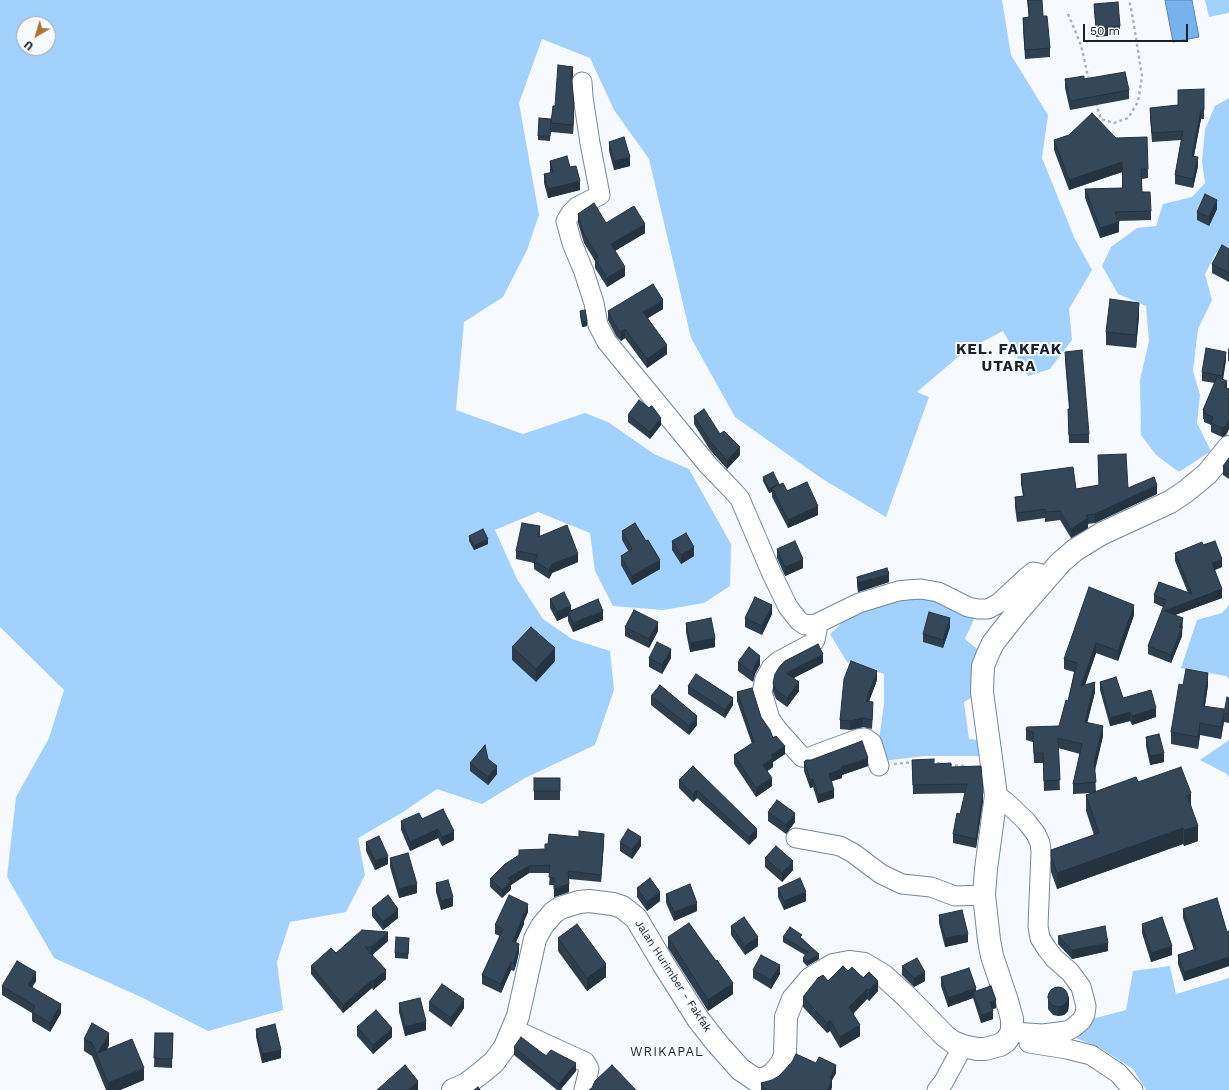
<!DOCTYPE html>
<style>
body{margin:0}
#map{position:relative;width:1229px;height:1090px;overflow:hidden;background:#f6faff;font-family:"Work Sans",sans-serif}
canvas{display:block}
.north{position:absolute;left:16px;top:16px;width:40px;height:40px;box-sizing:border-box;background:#f6faff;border:1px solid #9ea3a9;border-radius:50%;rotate:218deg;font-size:11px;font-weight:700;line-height:16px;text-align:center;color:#192129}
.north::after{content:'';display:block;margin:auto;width:14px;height:18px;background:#aa722f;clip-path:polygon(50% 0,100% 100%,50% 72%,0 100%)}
.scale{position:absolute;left:1083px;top:24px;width:105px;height:18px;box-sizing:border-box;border:2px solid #192129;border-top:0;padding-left:5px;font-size:12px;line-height:14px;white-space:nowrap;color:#192129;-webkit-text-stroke:3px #f6faff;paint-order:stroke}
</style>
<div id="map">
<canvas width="1229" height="1090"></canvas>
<div class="north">U</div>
<div class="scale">50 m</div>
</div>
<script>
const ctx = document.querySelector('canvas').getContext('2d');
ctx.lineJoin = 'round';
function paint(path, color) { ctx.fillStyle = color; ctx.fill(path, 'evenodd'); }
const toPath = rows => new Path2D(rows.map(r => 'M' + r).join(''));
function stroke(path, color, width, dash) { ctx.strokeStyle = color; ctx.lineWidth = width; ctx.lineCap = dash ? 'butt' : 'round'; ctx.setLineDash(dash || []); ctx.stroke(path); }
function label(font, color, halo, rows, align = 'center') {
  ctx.font = font + ' "Work Sans",sans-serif'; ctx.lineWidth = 4; ctx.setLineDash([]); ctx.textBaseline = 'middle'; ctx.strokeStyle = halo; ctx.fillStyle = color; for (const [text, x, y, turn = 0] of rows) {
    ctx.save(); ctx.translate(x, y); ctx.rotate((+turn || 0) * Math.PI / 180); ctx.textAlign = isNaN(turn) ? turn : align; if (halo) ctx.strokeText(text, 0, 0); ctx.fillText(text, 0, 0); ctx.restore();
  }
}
paint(toPath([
 [0,0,1002,0,1011,55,1048,115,1042,158,1074,237,1092,270,1069,309,1072,340,1050,369,1028,376,1003,331,965,351,917,392,929,397,886,517,821,478,735,417,691,338,649,159,614,110,590,58,542,39,519,103,539,215,527,250,503,297,464,322,456,410,523,434,585,413,608,422,654,454,689,469,731,544,730,586,704,603,663,610,613,606,595,571,590,533,538,512,495,530,517,579,543,619,572,639,610,651,614,690,595,745,525,778,482,804,437,789,403,812,358,838,365,875,346,912,290,922,277,962,283,1010,208,1031,141,997,54,958,7,877,16,797,49,738,64,690,0,627],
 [24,24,48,24,48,48,24,48],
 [1205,0,1229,0,1229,13,1209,17],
 [1229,98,1229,249,1227,248,1217,251,1205,274,1212,300,1198,329,1193,371,1200,395,1197,423,1211,451,1179,472,1156,455,1141,435,1140,380,1149,341,1146,306,1118,294,1102,266,1111,247,1137,228,1156,226,1163,204,1192,197,1205,183,1202,162,1205,129,1215,106],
 [903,599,936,599,975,617,965,639,980,651,974,696,964,702,969,739,978,740,980,756,924,756,883,761,879,740,884,703,884,674,847,662,830,634,849,616],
 [1229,605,1229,679,1226,676,1181,668,1197,620,1222,613],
 [1229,740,1229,778,1227,774,1200,760],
 [1170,966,1176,994,1229,978,1229,1090,1146,1090,1133,1069,1100,1048,1066,1034,1092,1019,1126,1010,1133,971]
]), '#a2d1fe');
const water = toPath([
 [1165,0,1192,0,1199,37,1173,42,1165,0]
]);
paint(water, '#76b2eb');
stroke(water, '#5a86b1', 1);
const minor = toPath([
 [582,82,583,97,590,143,600,195,577,207,571,213,566,221,572,243,584,272,594,303,598,325,607,342,708,465,734,492,740,499,772,574,788,607,799,621,805,625,816,624,859,603,898,591,907,590,921,589,938,592,968,607,978,609,988,609,999,603,1027,577,1033,572,1039,573,1047,579],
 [816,624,817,630,815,640,813,643,779,661,771,668,765,679,762,692,770,719,777,729,802,757,807,758,858,739,865,738,872,743,879,766],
 [996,795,1006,802,1026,821,1036,834,1040,843,1041,851,1038,926,1040,938,1047,949,1055,959,1070,972,1081,987,1086,1006,1085,1014,1082,1020,1074,1027,1067,1031,1043,1034,1012,1032],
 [796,838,840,846,853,853,881,874,902,884,931,887,955,896,984,895],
 [513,1029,585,1062,589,1069,584,1090],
 [1029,1043,1067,1049,1091,1055,1118,1073,1133,1090],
 [937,1090,943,1083,963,1046]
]);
const major = toPath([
 [453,1090,465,1085,481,1073,494,1062,505,1047,518,1016,535,939,542,926,553,913,560,908,579,902,589,901,613,904,622,907,636,918,664,965,698,1019,716,1042,740,1069,756,1080,766,1078,773,1074,782,1063,785,1055,786,1017,793,999,810,979,820,973,833,965,849,962,864,964,884,976,907,997,945,1036,953,1042,963,1046,977,1049,985,1049,1000,1045,1006,1041,1012,1032,1012,1019,1007,1001,992,956,989,940,984,895,986,869,996,795,982,692,983,666,987,656,993,643,1019,610,1060,563,1075,550,1101,534,1170,502,1185,492,1207,474,1229,447]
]);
stroke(minor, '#72879b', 21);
stroke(major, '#72879b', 24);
stroke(toPath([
 [1068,14,1081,45,1089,81],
 [1096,103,1101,119,1114,123,1128,118,1138,102,1142,76,1132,13,1129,0],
 [931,762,944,764],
 [894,764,914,762],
 [949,765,964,766]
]), '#aeb4ba', 2.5, [3, 3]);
stroke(minor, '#fff', 19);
stroke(major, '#fff', 22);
paint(toPath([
 [1027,0,1042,0,1043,16,1050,48,1050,57,1025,59,1023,27,1023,18,1029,17],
 [1094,4,1120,26,1120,35,1096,37],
 [573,76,572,81,574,112,573,134,551,132,551,126,550,141,538,140,538,136,551,119,555,106],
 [1065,79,1084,79,1129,90,1129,99,1070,110,1065,88],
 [1178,90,1204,110,1204,119,1201,119,1194,156,1198,166,1193,188,1175,184,1175,175,1181,140,1152,142,1150,117,1150,108,1178,105],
 [1116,138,1148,169,1148,178,1142,179,1142,192,1151,211,1151,220,1118,221,1119,232,1100,238,1085,198,1085,189,1122,188,1122,172,1069,190,1054,150,1054,140],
 [609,142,630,166,614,170,609,151],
 [550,161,570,167,580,190,548,198,544,183,544,174,550,173],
 [1217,209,1209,226,1197,220,1197,212],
 [578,214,606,223,645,233,615,251,625,276,607,287,595,268,595,261,584,243,578,223],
 [1229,249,1229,282,1212,273,1212,264],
 [663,309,648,318,667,354,647,368,625,338,621,341,616,336,608,320,608,311],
 [580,311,587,326,582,327,580,316],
 [1139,316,1136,348,1106,345,1106,332],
 [1229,348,1229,361,1228,361,1228,349],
 [1065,352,1089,434,1089,443,1069,443,1068,418,1068,409,1069,409,1065,360],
 [1226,360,1223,379,1227,388,1229,389,1229,429,1226,435,1222,437,1211,432,1211,425,1204,422,1204,419,1203,419,1203,410,1215,383,1202,381,1202,372],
 [628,415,661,425,650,439,628,422],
 [694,416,720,434,740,455,727,469,710,450,694,424],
 [1098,455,1128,488,1157,494,1095,523,1088,524,1088,528,1071,538,1060,520,1045,522,1045,518,1017,522,1015,507,1015,497,1023,496,1021,484,1021,474,1076,489,1099,485],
 [1229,458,1229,479,1223,475,1223,466],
 [763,477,779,485,818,515,788,528,772,497,772,492,769,493,763,481],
 [622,531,660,569,632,585,621,565,621,556,629,552,622,540],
 [540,535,540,536,578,562,552,573,549,579,534,569,534,563,516,559,516,551],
 [469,536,488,544,474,550,469,541],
 [672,541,694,556,681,564,672,550],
 [1203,545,1222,567,1215,570,1222,598,1175,615,1183,627,1182,629,1182,636,1171,663,1148,654,1148,646,1163,607,1154,603,1154,595,1188,593,1175,561,1175,553],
 [777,549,803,568,785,576,777,558],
 [857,577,889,582,858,592,857,586],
 [550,599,571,610,603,620,573,632,568,621,568,616,557,621,550,608],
 [772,614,762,635,745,627,745,618],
 [1134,615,1118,661,1096,653,1085,685,1095,692,1087,722,1103,736,1095,771,1096,792,1138,782,1191,806,1198,841,1184,846,1183,844,1057,889,1051,872,1051,850,1094,835,1086,811,1086,795,1093,793,1073,794,1073,784,1080,754,1058,748,1060,790,1044,791,1043,763,1034,763,1033,742,1026,740,1026,730,1059,726,1068,701,1074,672,1064,669,1064,659],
 [686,623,715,647,690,652,686,632],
 [625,627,658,631,649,648,625,636],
 [950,627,943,648,923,642,923,634],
 [512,647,555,661,536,682,512,660],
 [649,658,671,658,662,674,649,667],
 [738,662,760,665,755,674,753,682,738,671],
 [823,663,793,678,799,691,787,707,776,699,773,692,773,683],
 [877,680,869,701,873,710,872,729,863,727,850,730,840,729,840,720],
 [1100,682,1123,698,1156,717,1132,725,1130,721,1110,726,1100,690],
 [1183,685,1208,685,1205,706,1224,721,1221,739,1200,735,1198,749,1171,744,1171,732],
 [688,686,733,705,725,718,688,694],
 [737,692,761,717,773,738,785,754,773,762,773,767,767,771,772,786,756,797,734,764,734,755,752,744,737,701],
 [651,696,697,725,689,735,651,705],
 [1229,698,1229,723,1224,722,1224,713],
 [1146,737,1164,762,1150,765,1146,746],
 [488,759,497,774,488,785,470,771,470,763],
 [912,760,951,767,983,801,976,848,953,843,953,834,960,814,965,793,913,794],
 [804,762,868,766,842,775,842,778,832,781,834,798,818,803,813,787,810,788,804,771],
 [693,766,757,837,749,845,697,798,693,802,679,788,679,780],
 [534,778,560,778,560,800,534,800],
 [768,812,795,822,786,834,768,821],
 [422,819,454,840,442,846,438,838,410,851,401,830,401,821],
 [604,841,601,882,569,879,569,892,554,897,554,885,549,885,550,873,529,873,511,885,511,889,502,898,490,887,490,879,545,849],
 [366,842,388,864,375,870,366,851],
 [620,842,641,846,632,859,620,851],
 [390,858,417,893,399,898,390,867],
 [765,858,793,870,782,882,765,867],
 [436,883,453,906,441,910,436,892],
 [637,888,660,901,647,911,637,897],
 [778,888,806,901,784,910,778,897],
 [666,894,697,911,674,921,666,903],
 [372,908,398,918,383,930,372,916],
 [1183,909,1227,932,1229,931,1229,966,1184,981,1178,964,1178,955,1194,950,1183,918],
 [528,912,524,921,524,924,516,942,519,952,516,965,514,971,511,970,501,993,482,984,482,975,500,936,495,934,495,925],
 [939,915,968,942,945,947,939,923],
 [1142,924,1172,955,1151,962,1142,933],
 [731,926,758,946,745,955,731,935],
 [1058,936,1108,951,1072,959,1058,944],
 [668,937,733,994,708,1011,668,948],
 [783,937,802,938,819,959,807,966,803,962,803,958,805,955,783,942],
 [558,938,606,977,587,991,558,951],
 [388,941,372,955,386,979,373,990,372,988,343,1013,311,974,311,966,336,953],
 [409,943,408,959,395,958,395,953],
 [902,966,925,981,914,987,902,975],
 [753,970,780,974,771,989,753,978],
 [848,971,863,978,878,991,869,1001,867,999,853,1014,860,1036,840,1048,830,1031,827,1033,803,1007,803,997,828,981],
 [941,977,976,991,996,1008,992,1009,993,1019,981,1023,973,998,948,1007,941,986],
 [36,981,32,987,61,1013,50,1032,32,1021,32,1013,2,995,2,986],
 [1048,1000,1069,1004,1068,1011,1064,1015,1058,1016,1053,1015,1048,1009],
 [429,1002,464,1008,451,1027,429,1011],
 [399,1003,426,1030,405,1036,399,1012],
 [357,1027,392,1037,373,1054,357,1036],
 [256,1029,281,1058,262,1063,256,1037],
 [155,1033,173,1033,172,1068,154,1067],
 [84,1039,109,1045,107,1050,144,1080,120,1090,106,1090,92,1056,84,1051],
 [514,1047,546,1056,576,1071,561,1089,563,1090,557,1090,514,1055],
 [836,1073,832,1080,832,1087,831,1090,761,1090,761,1083]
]), '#2e3e4d');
paint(toPath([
 [573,67,573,76,571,83,571,74],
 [574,103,574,112,573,134,573,125],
 [1201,110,1201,119,1192,165,1192,156],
 [630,157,630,166,614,170,614,161],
 [1198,157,1198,166,1193,188,1193,179],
 [1122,162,1122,172,1069,190,1069,180],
 [580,181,580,190,548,198,548,189],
 [1217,200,1217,209,1209,226,1209,217],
 [1119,222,1119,232,1100,238,1100,228],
 [645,224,645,233,611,253,611,244],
 [625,267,625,276,607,287,607,278],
 [663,300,663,309,643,321,643,312],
 [1139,303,1139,316,1136,348,1136,335],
 [587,321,587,326,582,327,582,322],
 [625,329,625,338,621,341,621,332],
 [667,345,667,354,647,368,647,359],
 [1226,352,1226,360,1222,385,1222,376],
 [1227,381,1227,390,1224,387],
 [661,418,661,425,650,439,650,432],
 [1229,420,1229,429,1226,435,1222,437,1222,428],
 [740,447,740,455,727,469,727,460],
 [779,484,779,489,772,488,772,492,769,493,769,489],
 [1157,485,1157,494,1095,523,1095,514],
 [818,506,818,515,788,528,788,520],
 [1088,518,1088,528,1071,538,1071,529],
 [540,526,540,535,538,545,538,537],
 [488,539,488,544,474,550,474,546],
 [694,547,694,556,681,564,681,555],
 [578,554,578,562,552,573,549,579,549,570,552,564],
 [803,559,803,568,785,576,785,567],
 [1222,559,1222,567,1212,571,1212,563],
 [660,560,660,569,632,585,632,576],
 [889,574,889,582,858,592,858,583],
 [1222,589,1222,598,1164,619,1164,611],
 [772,605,772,614,762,635,762,626],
 [1134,605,1134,615,1118,661,1118,651],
 [571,606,571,615,568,612,568,616,557,621,557,612],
 [603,611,603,620,573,632,573,623],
 [950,618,950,627,943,648,943,640],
 [1183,618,1182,636,1171,663,1171,655,1179,627],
 [658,622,658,631,649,648,649,639],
 [715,638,715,647,690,652,690,643],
 [1096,643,1096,653,1081,696,1081,686],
 [555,648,555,661,536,682,536,669],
 [671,649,671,658,662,674,662,665],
 [823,654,823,663,786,682,786,673],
 [760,656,760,665,755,674,753,682,753,673,755,665],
 [877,671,877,680,866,710,866,701],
 [1208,673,1208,685,1203,718,1203,706],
 [799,682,799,691,787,707,787,698],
 [1095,682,1095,692,1085,732,1085,722],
 [733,698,733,705,725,718,725,710],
 [1156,708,1156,717,1132,725,1132,716],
 [1224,709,1224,721,1221,739,1221,727],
 [1130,712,1130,721,1110,726,1110,718],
 [697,716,697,725,689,735,689,726],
 [863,718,863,727,850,730,850,721],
 [1200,723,1200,735,1198,749,1198,737],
 [1103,726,1103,736,1094,772,1094,762],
 [785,746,785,754,773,762,773,767,763,774,763,765,771,755],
 [1164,753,1164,762,1150,765,1150,756],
 [868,758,868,766,842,775,842,778,829,782,829,774,841,767],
 [497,766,497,774,488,785,488,777],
 [772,778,772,786,756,797,756,788],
 [813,779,813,787,810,788,810,780],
 [697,790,697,798,693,802,693,794],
 [834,790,834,798,818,803,818,795],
 [983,792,983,801,976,848,976,839],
 [1191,793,1191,809,1187,795],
 [795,813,795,822,786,834,786,825],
 [1198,826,1198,841,1184,846,1184,830],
 [1183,828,1183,844,1057,889,1057,873],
 [438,829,438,838,410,851,410,842],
 [757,829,757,837,749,845,749,837],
 [454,831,454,840,442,846,442,837],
 [604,834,604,841,601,882,601,875],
 [641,837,641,846,632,859,632,850],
 [388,856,388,864,375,870,375,861],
 [793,861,793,870,782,882,782,873],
 [529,866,529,873,511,885,511,889,502,898,502,890,508,878],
 [417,884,417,893,399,898,399,889],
 [569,884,569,892,554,897,554,889],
 [660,892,660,901,647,911,647,902],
 [806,892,806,901,784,910,784,901],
 [453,897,453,906,441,910,441,901],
 [697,903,697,911,674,921,674,912],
 [528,904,528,912,524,921,524,924,513,949,513,941],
 [398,909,398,918,383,930,383,922],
 [388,932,388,941,371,956,371,947],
 [968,934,968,942,945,947,945,938],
 [758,937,758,946,745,955,745,946],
 [1108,943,1108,951,1072,959,1072,950],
 [519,944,519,952,516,965,514,971,514,963],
 [1172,946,1172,955,1151,962,1151,953],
 [819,954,819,959,807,966,807,962],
 [1229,957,1229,966,1184,981,1184,972],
 [511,962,511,970,501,993,501,984],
 [606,964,606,977,587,991,587,978],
 [780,965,780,974,771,989,771,980],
 [386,970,386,979,373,990,373,981],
 [36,972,36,981,28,994,28,985],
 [925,972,925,981,914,987,914,978],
 [372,980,372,988,343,1013,343,1005],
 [878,981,878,991,869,1001,869,990],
 [733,983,733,994,708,1011,708,1000],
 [976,988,976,997,973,992,973,998,948,1007,948,998],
 [867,989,867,999,849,1018,849,1007],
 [1069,996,1069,1004,1068,1011,1064,1015,1058,1016,1058,1008],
 [464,999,464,1008,451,1027,451,1018],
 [996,1000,996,1008,990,1010,990,1002],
 [61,1004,61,1013,50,1032,50,1023],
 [993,1011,993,1019,981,1023,981,1015],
 [830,1020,830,1031,827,1033,827,1023],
 [426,1021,426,1030,405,1036,405,1027],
 [860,1025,860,1036,840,1048,840,1037],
 [392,1028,392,1037,373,1054,373,1045],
 [109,1033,109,1045,100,1062,98,1053],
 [281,1050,281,1058,262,1063,262,1054],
 [576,1063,576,1071,560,1090,559,1090,559,1084],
 [836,1065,836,1073,832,1080,832,1087,831,1090,828,1090,830,1078],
 [144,1068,144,1080,120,1090,108,1090,108,1083],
 [418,1081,418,1090,408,1090]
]), '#25323f');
const building = toPath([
 [1028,0,1042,0,1043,16,1047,16,1050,48,1025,50,1023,18,1029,17,1028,0],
 [1118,2,1120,26,1096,28,1094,4,1118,2],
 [558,65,573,67,571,74,574,103,573,125,551,123,553,106,555,106,558,65],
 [1125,72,1129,90,1070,101,1065,79,1084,76,1084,79,1125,72],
 [1204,89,1204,110,1201,110,1192,156,1198,157,1193,179,1175,175,1183,131,1152,133,1150,108,1178,105,1178,90,1204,89],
 [1092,113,1116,138,1147,137,1148,169,1141,169,1142,192,1150,192,1151,211,1115,212,1119,222,1100,228,1085,189,1123,188,1122,162,1069,180,1054,140,1069,135,1092,113],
 [539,118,551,119,550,136,538,136,539,118],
 [624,137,630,157,614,161,609,142,624,137],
 [567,156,570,167,576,166,580,181,548,189,544,174,553,172,550,161,567,156],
 [1205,194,1217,200,1209,217,1197,212,1205,194],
 [594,203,606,223,634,206,645,224,611,244,625,267,607,278,595,259,598,257,584,234,578,214,594,203],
 [1222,245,1229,249,1229,273,1212,264,1222,245],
 [653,284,663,300,643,312,667,345,647,359,625,329,621,332,616,327,608,311,653,284],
 [1110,299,1139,303,1136,335,1106,332,1110,299],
 [585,310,587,321,582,322,580,311,585,310],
 [1206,348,1226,352,1222,376,1202,372,1206,348],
 [1082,350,1089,434,1069,435,1068,409,1070,409,1065,352,1082,350],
 [1217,377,1227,381,1224,387,1229,389,1229,398,1228,399,1229,399,1229,420,1226,426,1222,428,1211,423,1213,417,1204,413,1205,411,1203,410,1217,377],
 [639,400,649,408,651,406,652,406,661,418,650,432,628,415,639,400],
 [704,409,720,434,724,431,740,447,727,460,710,441,694,416,704,409],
 [1126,454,1128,488,1154,477,1157,485,1095,514,1086,515,1088,518,1071,529,1060,511,1045,512,1045,509,1017,513,1015,497,1024,496,1021,474,1073,467,1076,489,1099,485,1098,455,1126,454],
 [1229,458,1229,470,1223,466,1229,458],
 [773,472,779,484,769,489,763,477,773,472],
 [807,482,818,506,788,520,772,488,783,483,787,491,807,482],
 [522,523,540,526,538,537,567,525,578,554,552,564,549,570,534,561,538,555,516,551,522,523],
 [635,523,646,541,648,540,660,560,632,576,621,556,632,549,622,531,635,523],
 [483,529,488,539,474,546,469,536,483,529],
 [686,533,694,547,681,555,672,541,686,533],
 [795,541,803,559,785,567,777,549,795,541],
 [1215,541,1222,559,1212,563,1222,589,1164,611,1183,618,1179,627,1182,628,1171,655,1148,646,1166,600,1154,595,1159,582,1192,594,1175,553,1202,542,1203,545,1215,541],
 [887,568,889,574,858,583,857,577,887,568],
 [1089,587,1134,605,1118,651,1096,643,1081,686,1095,682,1085,722,1103,726,1094,762,1096,782,1073,784,1082,744,1058,738,1060,780,1044,781,1043,753,1034,753,1033,732,1026,730,1027,727,1059,726,1066,700,1068,701,1077,663,1064,659,1089,587],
 [564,592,571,606,557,612,550,599,564,592],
 [755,597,772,605,762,626,745,618,755,597],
 [598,599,603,611,573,623,568,612,598,599],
 [634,610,658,622,649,639,625,627,634,610],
 [929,612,950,618,943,640,923,634,929,612],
 [711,618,715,638,690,643,686,623,711,618],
 [531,627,555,648,536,669,512,647,531,627],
 [657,642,671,649,662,665,649,658,657,642],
 [818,644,823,654,786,673,799,682,787,698,776,690,773,683,775,674,780,666,785,661,818,644],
 [749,647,760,656,755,665,753,673,738,662,749,647],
 [851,661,877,671,866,701,873,702,872,720,863,718,850,721,840,720,844,679,851,661],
 [1186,669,1208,673,1203,706,1224,709,1221,727,1200,723,1198,737,1171,732,1179,684,1183,685,1186,669],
 [696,674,733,698,725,710,688,686,696,674],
 [1116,677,1123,698,1151,690,1156,708,1132,716,1130,712,1110,718,1100,682,1116,677],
 [660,685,697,716,689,726,651,696,660,685],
 [752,688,761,717,770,730,773,738,776,736,785,746,771,755,773,758,763,765,772,778,756,788,734,755,754,742,737,692,752,688],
 [1227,697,1229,698,1229,714,1224,713,1227,697],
 [1159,734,1164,753,1150,756,1146,737,1159,734],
 [862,741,868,758,841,767,842,769,829,774,834,790,818,795,813,779,810,780,804,762,806,760,811,760,862,741],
 [485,745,488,759,497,766,488,777,470,763,485,745],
 [934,759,934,764,951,763,951,767,981,766,983,792,976,839,953,834,957,813,960,814,967,784,913,785,912,760,934,759],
 [693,766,757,829,749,837,697,790,693,794,679,780,693,766],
 [1181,767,1191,793,1187,795,1198,826,1184,830,1183,828,1057,873,1051,856,1051,850,1099,833,1086,795,1136,777,1138,782,1181,767],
 [534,778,560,778,560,791,534,791,534,778],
 [777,800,795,813,786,825,768,812,777,800],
 [443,809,454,831,442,837,438,829,410,842,401,821,419,813,422,819,443,809],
 [628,829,641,837,632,850,620,842,628,829],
 [579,831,604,834,601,875,568,871,569,884,554,889,554,878,549,877,550,865,529,866,508,878,511,881,502,890,490,879,505,864,519,855,519,850,545,849,545,844,548,844,549,834,579,837,579,831],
 [379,836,388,856,375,861,366,842,379,836],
 [776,846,793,861,782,873,765,858,776,846],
 [408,853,417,884,399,889,390,858,408,853],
 [650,878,660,892,647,902,637,888,650,878],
 [800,878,806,892,784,901,778,888,800,878],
 [448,880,453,897,441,901,436,883,448,880],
 [690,884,697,903,674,912,666,894,690,884],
 [388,895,398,909,383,922,372,908,388,895],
 [509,895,528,904,523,915,524,915,513,941,519,944,516,957,514,963,511,962,501,984,482,975,503,929,495,925,509,895],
 [1217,898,1227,932,1229,931,1229,957,1184,972,1178,955,1196,949,1183,909,1217,898],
 [962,910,968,934,945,938,939,915,962,910],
 [744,917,758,937,745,946,731,926,744,917],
 [1162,917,1172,946,1151,953,1142,924,1162,917],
 [689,923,716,961,717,960,733,983,708,1000,668,937,689,923],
 [577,924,606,964,587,978,558,938,577,924],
 [1105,926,1108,943,1072,950,1058,936,1105,926],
 [790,927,802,935,800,937,819,954,807,962,803,958,808,952,783,937,790,927],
 [362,930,388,932,371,947,365,947,386,970,373,981,372,980,343,1005,311,966,331,948,336,953,362,930],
 [396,937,409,938,408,954,395,953,396,937],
 [761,955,780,965,771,980,753,970,761,955],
 [917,958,925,972,914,978,902,966,917,958],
 [17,961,36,972,28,985,61,1004,50,1023,32,1012,35,1006,2,986,17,961],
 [843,966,848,971,852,967,863,978,869,972,878,981,869,990,867,989,849,1007,860,1025,840,1037,830,1020,827,1023,803,997,818,978,823,975,828,981,843,966],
 [969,968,976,988,948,998,941,977,969,968],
 [442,984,464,999,451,1018,429,1002,442,984],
 [991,986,996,1000,990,1002,993,1011,981,1015,973,992,991,986],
 '1048 997a10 10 0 1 1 20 0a10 10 0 1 1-20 0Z',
 [420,998,426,1021,405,1027,399,1003,420,998],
 [376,1010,392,1028,373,1045,357,1027,376,1010],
 [92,1023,109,1033,98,1053,132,1039,144,1068,108,1083,92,1043,84,1039,92,1023],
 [275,1024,281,1050,262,1054,256,1029,275,1024],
 [155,1033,173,1033,172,1059,154,1058,155,1033],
 [521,1037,546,1056,551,1050,576,1063,559,1084,514,1047,521,1037],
 [796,1054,816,1063,819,1057,836,1065,830,1078,832,1079,828,1090,766,1090,761,1083,772,1080,779,1076,792,1062,796,1054],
 [405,1065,418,1081,408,1090,377,1090,405,1065],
 [612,1065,636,1090,589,1090,592,1088,595,1081,612,1065],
 [478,1087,480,1090,474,1090,478,1087]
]);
paint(building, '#35485a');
stroke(building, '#25323f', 1);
label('11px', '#192129', '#f6faff', [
 ["Jalan Hurimber - Fakfak",673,976,57]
]);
ctx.letterSpacing = '1px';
label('13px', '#192129', '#f6faff', [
 ["WRIKAPAL",667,1052]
]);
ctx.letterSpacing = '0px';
ctx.letterSpacing = '1px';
label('bold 15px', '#192129', '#f6faff', [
 ["KEL. FAKFAK",1009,350],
 ["UTARA",1009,367]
]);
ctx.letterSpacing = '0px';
</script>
